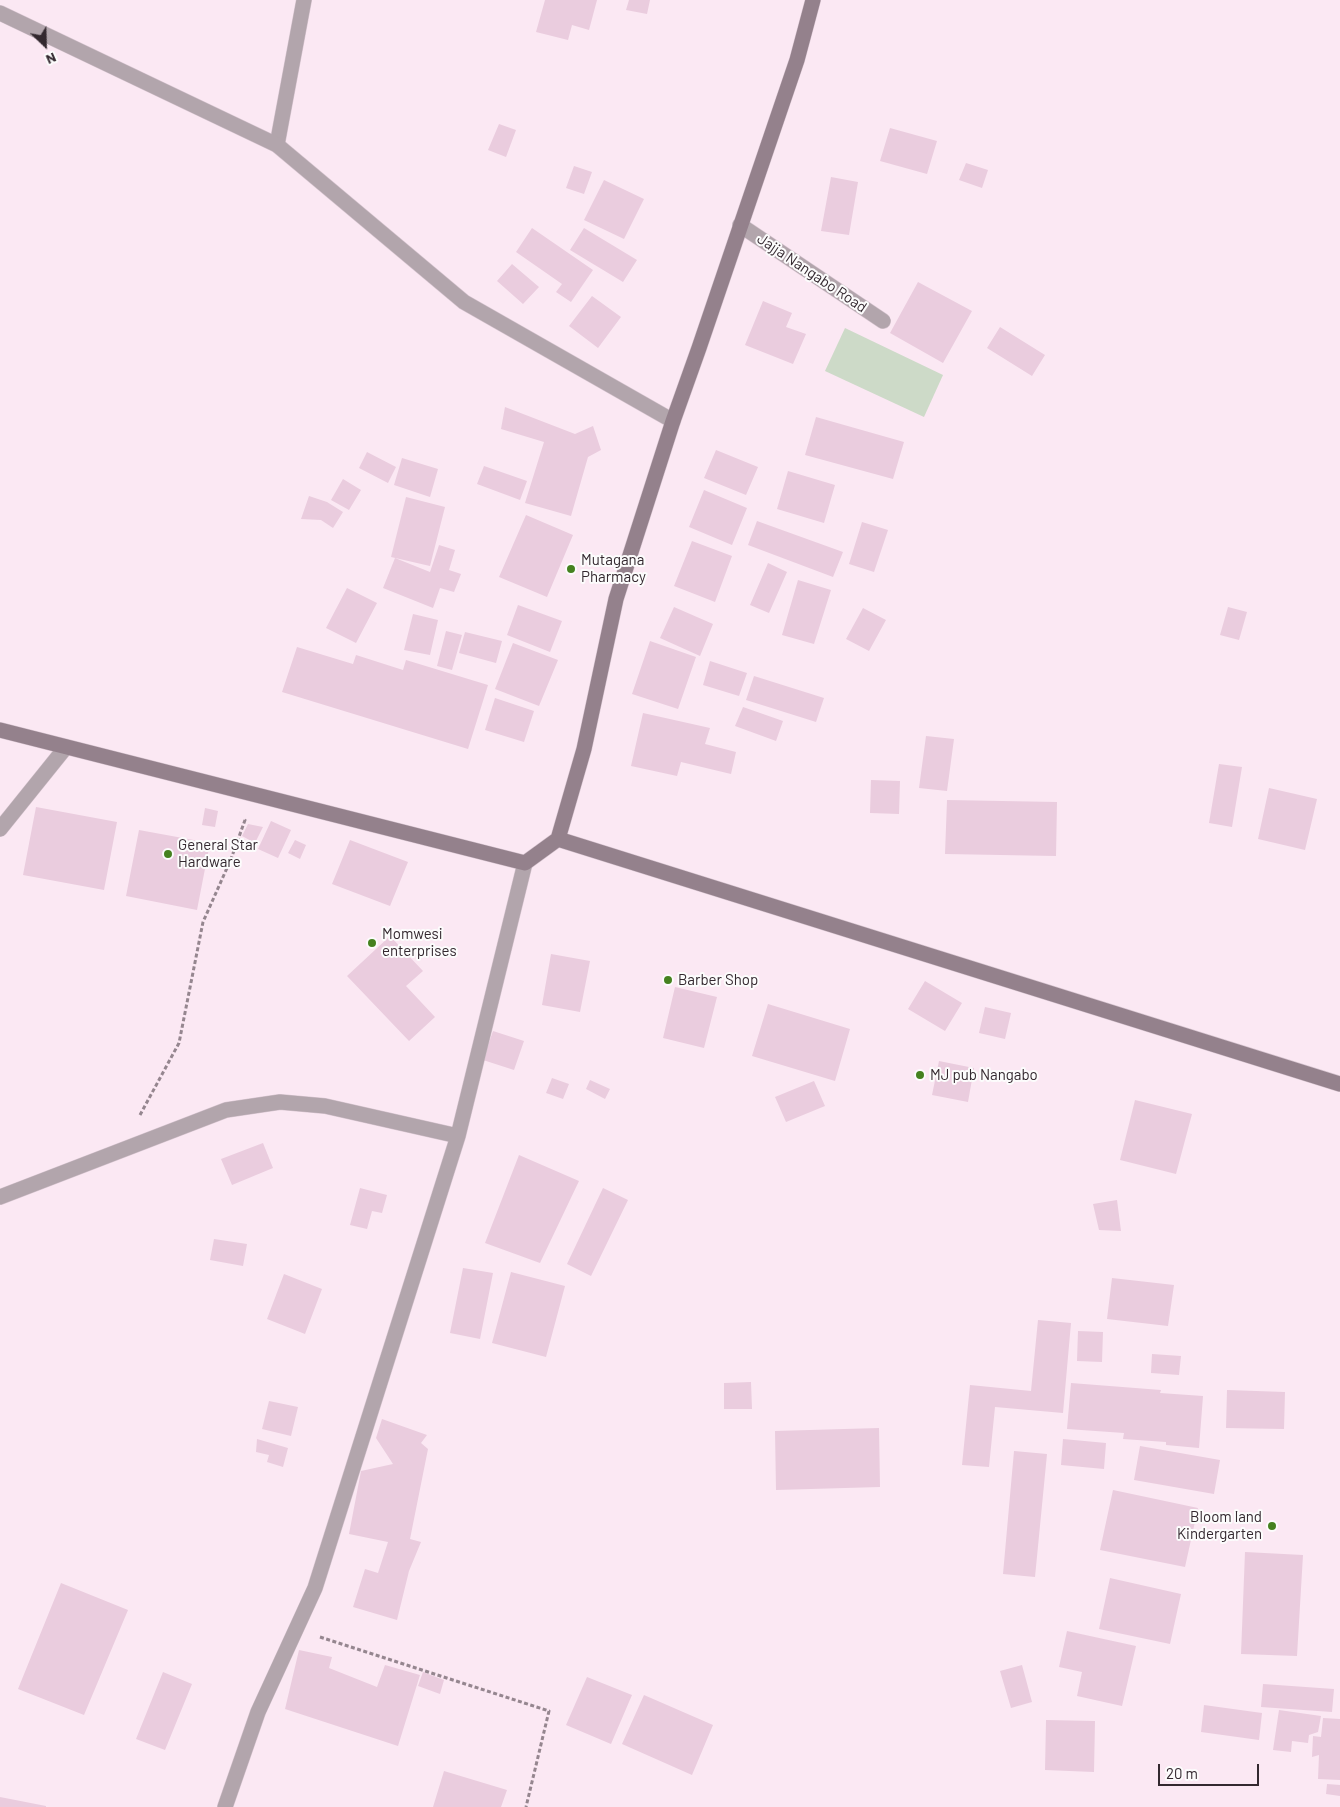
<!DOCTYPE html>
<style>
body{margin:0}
#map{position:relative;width:1340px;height:1807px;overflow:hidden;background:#fbe8f3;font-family:Barlow,sans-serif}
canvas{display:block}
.north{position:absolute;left:20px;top:20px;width:50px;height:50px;-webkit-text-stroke:4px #fcfcfc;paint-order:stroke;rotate:156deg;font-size:14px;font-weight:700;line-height:20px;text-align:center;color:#33282f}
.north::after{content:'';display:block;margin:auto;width:18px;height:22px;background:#33282f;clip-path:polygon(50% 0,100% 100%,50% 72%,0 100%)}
.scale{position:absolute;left:1158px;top:1764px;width:101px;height:22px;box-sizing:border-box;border:2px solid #33282f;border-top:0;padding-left:6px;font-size:15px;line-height:18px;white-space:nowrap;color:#33282f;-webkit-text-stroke:4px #fcfcfc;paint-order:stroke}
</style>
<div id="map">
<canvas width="1340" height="1807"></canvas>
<div class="north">N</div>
<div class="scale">20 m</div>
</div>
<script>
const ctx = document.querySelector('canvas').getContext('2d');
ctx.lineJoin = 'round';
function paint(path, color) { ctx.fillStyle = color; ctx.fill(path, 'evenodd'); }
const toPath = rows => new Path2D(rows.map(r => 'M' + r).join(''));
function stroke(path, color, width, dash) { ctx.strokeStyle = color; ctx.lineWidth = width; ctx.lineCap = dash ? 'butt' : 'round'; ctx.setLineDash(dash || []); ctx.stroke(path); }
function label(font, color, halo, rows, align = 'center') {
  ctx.font = font + ' Barlow,sans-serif'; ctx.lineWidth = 4; ctx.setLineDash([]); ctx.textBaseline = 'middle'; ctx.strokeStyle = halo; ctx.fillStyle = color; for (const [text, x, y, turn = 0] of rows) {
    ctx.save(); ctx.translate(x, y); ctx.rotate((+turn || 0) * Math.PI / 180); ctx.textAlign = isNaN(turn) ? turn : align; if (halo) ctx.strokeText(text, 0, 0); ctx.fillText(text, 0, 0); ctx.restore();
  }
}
paint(toPath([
 [845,328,943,375,924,417,825,371]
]), '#cddac8');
paint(toPath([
 [545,0,597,0,589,30,572,25,568,40,536,32],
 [629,0,650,0,647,14,626,10],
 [499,124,516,130,506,157,488,150],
 [890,128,937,141,927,174,880,161],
 [966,163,988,170,982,188,959,180],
 [574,166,592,172,584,194,566,188],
 [831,177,858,182,849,235,821,231],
 [604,180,644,199,624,239,584,220],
 [532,228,593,270,571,302,556,292,562,284,516,252],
 [584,228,637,260,623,282,570,250],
 [512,264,539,287,523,304,497,281],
 [918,282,972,311,943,363,890,333],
 [592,296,621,317,598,348,569,326],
 [763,301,792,313,786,327,806,334,793,364,745,345],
 [1000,327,1045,355,1032,376,987,348],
 [505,407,575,434,593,426,601,450,588,457,571,516,525,503,544,442,501,429],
 [816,417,904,442,893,479,805,455],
 [716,450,758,467,746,495,704,478],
 [367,452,396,467,388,483,359,468],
 [402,458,438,469,430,497,394,485],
 [484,466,527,481,520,500,477,484],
 [788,471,835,485,824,523,777,509],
 [343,479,361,490,349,510,331,500],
 [704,490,747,508,732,545,689,527],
 [309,496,327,502,343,512,333,528,321,520,301,519],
 [406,497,445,507,430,566,391,557],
 [526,515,573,535,547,597,499,577],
 [757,521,843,552,833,577,748,545],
 [862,522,888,530,874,572,849,564],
 [692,541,732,556,715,602,674,586],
 [439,545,455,550,449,570,461,574,454,592,440,588,433,608,383,588,395,558,430,572],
 [768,563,787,572,769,613,750,605],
 [798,580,831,590,814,644,782,635],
 [347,588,377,603,356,643,326,628],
 [518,605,562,621,550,652,507,635],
 [674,607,713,624,700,656,660,638],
 [1228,607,1247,612,1239,640,1220,635],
 [863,608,886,620,869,651,846,639],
 [413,614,438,620,430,655,404,650],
 [446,631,462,635,452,670,437,666],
 [465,632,502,641,496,663,459,653],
 [650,641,696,657,678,709,632,694],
 [513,643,558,660,539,706,495,689],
 [297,647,353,664,356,655,403,670,406,660,488,685,468,749,282,692],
 [710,661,747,673,739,696,703,685],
 [754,676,824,698,816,722,746,700],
 [495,698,534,711,524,742,485,730],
 [743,707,783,721,776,741,735,726],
 [643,713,710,728,705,744,736,752,731,774,681,762,677,776,631,766],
 [926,736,954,739,947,791,919,788],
 [1219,764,1242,767,1232,827,1209,823],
 [871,780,900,781,899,814,870,813],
 [1269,788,1317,799,1305,850,1258,839],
 [947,800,1057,802,1056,856,945,854],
 [36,807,117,822,104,890,23,875],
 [205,808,218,811,215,827,202,825],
 [271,821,291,830,278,858,258,849],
 [248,824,263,827,255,843,242,836],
 [139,830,210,843,197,910,126,896],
 [295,840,306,845,300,859,288,853],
 [350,840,408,862,390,906,332,884],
 [390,936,423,971,406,986,435,1017,409,1041,347,976],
 [551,954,590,961,580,1012,542,1005],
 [925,981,962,1003,945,1031,908,1009],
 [675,987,717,997,704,1048,663,1038],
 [768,1004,850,1029,835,1081,752,1056],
 [985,1007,1011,1013,1005,1039,979,1033],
 [493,1031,524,1041,514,1070,483,1060],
 [939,1061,974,1068,968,1102,932,1095],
 [552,1078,569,1084,563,1099,546,1093],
 [590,1080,610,1089,605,1099,586,1089],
 [814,1081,825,1106,786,1122,775,1097],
 [1135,1100,1192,1114,1176,1174,1120,1160],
 [263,1143,273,1168,232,1185,221,1159],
 [519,1155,579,1181,540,1263,485,1243],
 [360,1188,387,1195,382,1213,372,1211,367,1229,350,1225],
 [603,1188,628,1200,591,1276,567,1264],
 [1117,1200,1121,1231,1099,1230,1093,1204],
 [214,1239,247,1244,243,1266,210,1260],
 [463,1268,493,1273,480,1339,450,1333],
 [511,1272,565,1286,546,1357,492,1343],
 [284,1274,322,1289,305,1334,267,1319],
 [1112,1278,1174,1285,1168,1326,1107,1319],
 [1038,1320,1071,1323,1063,1413,995,1407,989,1467,962,1465,970,1385,1031,1391],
 [1078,1331,1103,1332,1102,1362,1077,1361],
 [1152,1354,1181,1356,1179,1375,1151,1373],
 [751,1382,752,1409,724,1409,724,1383],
 [1071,1383,1161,1390,1160,1393,1203,1396,1199,1448,1166,1445,1166,1442,1123,1439,1124,1433,1067,1429],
 [1227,1390,1285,1392,1284,1429,1226,1428],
 [269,1401,298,1407,291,1436,262,1429],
 [382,1419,427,1435,421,1443,428,1449,410,1539,421,1542,409,1571,397,1620,353,1607,365,1569,378,1573,388,1542,349,1534,361,1471,393,1464,376,1438],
 [879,1428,880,1487,776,1490,775,1431],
 [257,1439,288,1448,283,1467,267,1462,269,1455,256,1452],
 [1063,1439,1106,1443,1104,1469,1061,1465],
 [1140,1446,1220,1460,1214,1494,1134,1480],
 [1014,1451,1047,1454,1035,1577,1003,1574],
 [1113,1490,1198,1508,1185,1567,1100,1550],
 [1245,1552,1303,1555,1297,1656,1241,1654],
 [1110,1578,1181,1594,1170,1644,1099,1629],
 [61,1583,128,1610,84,1715,18,1689],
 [1067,1631,1136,1646,1122,1706,1077,1696,1082,1672,1059,1667],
 [299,1650,332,1657,329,1668,377,1687,385,1665,420,1675,398,1746,285,1709],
 [1022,1665,1032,1702,1011,1708,1000,1671],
 [163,1672,192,1684,165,1750,136,1739],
 [423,1672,444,1680,440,1694,418,1686],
 [587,1677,632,1695,611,1744,566,1725],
 [1263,1684,1334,1689,1332,1712,1261,1707],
 [644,1695,713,1725,692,1775,622,1744],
 [1204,1705,1262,1713,1259,1740,1201,1732],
 [1279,1710,1321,1716,1318,1732,1309,1735,1308,1743,1292,1741,1291,1752,1273,1750],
 [1323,1718,1340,1719,1340,1780,1318,1779,1319,1755,1312,1757,1313,1736,1321,1737],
 [1046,1720,1095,1721,1094,1772,1045,1770],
 [444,1771,507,1790,501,1807,433,1807],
 [1327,1784,1340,1785,1340,1796,1326,1794],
 [0,1797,46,1806,46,1807,0,1807]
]), '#eaccde');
const lane = toPath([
 [277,145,304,0],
 [0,829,66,747]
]);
const street = toPath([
 [0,13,277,145,464,302,673,421],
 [740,225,883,321],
 [0,1197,226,1110,280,1102,325,1106,458,1136],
 [225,1807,258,1712,315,1588,458,1136,525,863]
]);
const secondary = toPath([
 [0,730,525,863,558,839,1340,1084],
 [558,839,584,749,616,599,673,421,699,348,797,60,813,0]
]);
stroke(lane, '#d7c5d0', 16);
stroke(street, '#d7c5d0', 16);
stroke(secondary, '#d7c5d0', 16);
stroke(toPath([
 [140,1115,179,1043,203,922,231,859,245,820,243,818],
 [320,1637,549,1711,526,1807]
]), '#95868f', 3, [4, 2.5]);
stroke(lane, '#b2a5ac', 15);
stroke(street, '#b2a5ac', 15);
stroke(secondary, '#94818c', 15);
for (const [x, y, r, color] of [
 [571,569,5,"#45811f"],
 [168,854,5,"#45811f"],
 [372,943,5,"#45811f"],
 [668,980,5,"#45811f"],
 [920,1075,5,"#45811f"],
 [1272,1526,5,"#45811f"]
]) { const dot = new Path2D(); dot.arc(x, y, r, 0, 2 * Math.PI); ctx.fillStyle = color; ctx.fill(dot); stroke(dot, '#fcfcfc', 2); }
label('15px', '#33282f', '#fcfcfc', [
 ["Jajja Nangabo Road",812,273,34]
]);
label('15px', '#33282f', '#fcfcfc', [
 ["Mutagana",581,560],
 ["Pharmacy",581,577],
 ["General Star",178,845],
 ["Hardware",178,862],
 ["Momwesi",382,934],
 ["enterprises",382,951],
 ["Barber Shop",678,980],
 ["MJ pub Nangabo",930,1075],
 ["Bloom land",1262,1517,"right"],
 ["Kindergarten",1262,1534,"right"]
], 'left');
</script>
